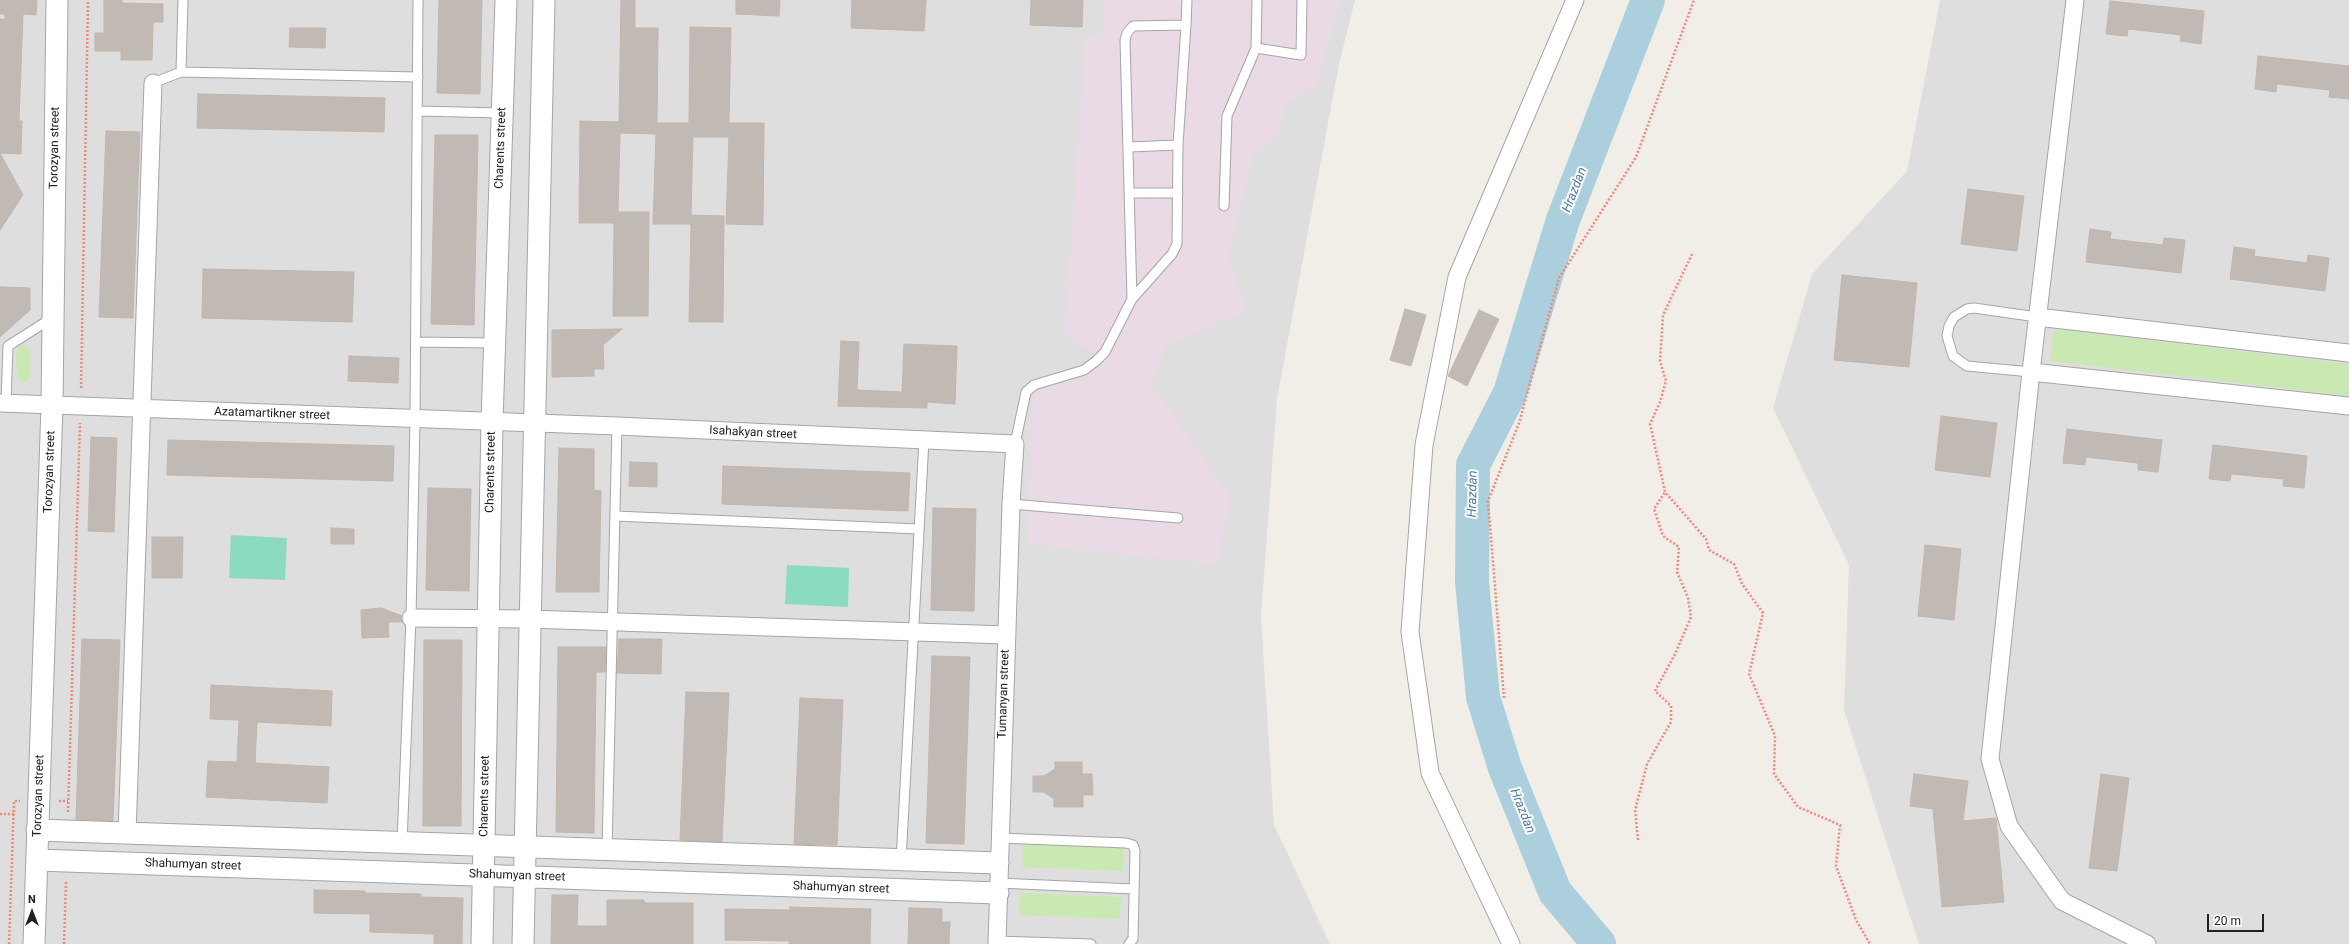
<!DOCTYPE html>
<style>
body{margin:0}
#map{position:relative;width:2349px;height:944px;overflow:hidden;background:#f1eee8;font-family:Roboto,sans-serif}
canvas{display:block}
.north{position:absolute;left:12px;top:892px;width:40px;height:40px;-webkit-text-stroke:3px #fff;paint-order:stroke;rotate:0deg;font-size:11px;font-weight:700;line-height:16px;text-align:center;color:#212121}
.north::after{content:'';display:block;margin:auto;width:14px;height:18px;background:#212121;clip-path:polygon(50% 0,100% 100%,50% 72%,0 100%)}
.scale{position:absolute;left:2207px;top:914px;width:57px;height:18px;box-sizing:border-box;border:2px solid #212121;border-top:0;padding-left:5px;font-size:12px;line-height:14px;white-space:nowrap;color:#212121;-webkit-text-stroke:3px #fff;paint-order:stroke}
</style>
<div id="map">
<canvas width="2349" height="944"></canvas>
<div class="north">N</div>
<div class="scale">20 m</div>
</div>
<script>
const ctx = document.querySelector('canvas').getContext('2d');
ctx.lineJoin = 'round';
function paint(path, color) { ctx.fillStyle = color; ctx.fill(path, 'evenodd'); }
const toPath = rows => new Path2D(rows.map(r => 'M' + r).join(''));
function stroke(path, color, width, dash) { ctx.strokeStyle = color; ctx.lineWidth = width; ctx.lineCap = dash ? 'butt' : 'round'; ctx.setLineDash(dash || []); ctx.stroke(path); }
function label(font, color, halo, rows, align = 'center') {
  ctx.font = font + ' Roboto,sans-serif'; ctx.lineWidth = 4; ctx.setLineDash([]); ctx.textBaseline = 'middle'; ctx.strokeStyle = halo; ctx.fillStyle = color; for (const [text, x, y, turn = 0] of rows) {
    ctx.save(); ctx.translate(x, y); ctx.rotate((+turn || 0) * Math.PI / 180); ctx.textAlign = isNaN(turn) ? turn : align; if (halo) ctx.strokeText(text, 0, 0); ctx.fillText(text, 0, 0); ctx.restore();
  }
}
paint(toPath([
 [0,0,1355,0,1339,64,1277,399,1261,616,1274,825,1330,944,0,944],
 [1940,0,2349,0,2349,944,1919,944,1844,710,1849,565,1773,408,1812,274,1907,171]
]), '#dfdede');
paint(toPath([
 [1102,0,1115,4,1115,0,1340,0,1317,85,1284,104,1280,134,1252,157,1228,257,1247,310,1166,346,1152,385,1230,497,1218,565,1028,544,1033,392,1085,378,1105,357,1064,337,1086,36,1103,36]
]), '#e9dae6');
paint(toPath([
 [2054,329,2349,364,2349,396,2050,361],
 [22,345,27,346,31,355,30,375,29,380,25,382,20,381,17,374,16,355,17,350],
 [1023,844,1124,848,1123,871,1022,867],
 [1020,893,1121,897,1120,919,1019,915]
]), '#cae8b1');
paint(toPath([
 [231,535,287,538,285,580,229,578],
 [787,565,849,568,848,607,785,604]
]), '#8adbbf');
stroke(toPath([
 [1599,944,1555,892,1505,768,1483,697,1472,582,1473,465,1510,393,1563,220,1648,0]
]), '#abcfdc', 34);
const building = toPath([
 [0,0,37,0,36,15,23,14,19,121,22,121,21,154,0,153,23,195,0,230,0,19,5,19,5,14,0,14,0,0],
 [104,0,122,0,122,3,163,4,163,22,153,22,152,60,121,60,121,51,95,51,95,33,104,33,104,0],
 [439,0,482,0,480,94,437,93,439,0],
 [621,0,635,0,635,28,658,28,657,123,689,123,690,27,731,28,729,123,764,123,763,225,726,224,729,137,693,137,691,215,724,216,723,322,689,322,691,224,653,224,656,134,620,133,618,212,649,212,648,316,613,316,614,223,579,223,580,121,619,122,621,0],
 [736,0,780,0,779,16,736,14,736,0],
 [852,0,926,0,924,31,851,28,852,0],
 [1031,0,1083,0,1082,27,1030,25,1031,0],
 [2110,1,2204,11,2201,44,2180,41,2181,35,2128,29,2127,36,2106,34,2110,1],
 [290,28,326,28,325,48,289,47,290,28],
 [2258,56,2349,66,2349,99,2329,97,2330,90,2277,84,2276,92,2255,89,2258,56],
 [198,94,385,98,384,132,197,128,198,94],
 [106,131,140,132,133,318,99,317,106,131],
 [435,135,478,135,474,325,431,324,435,135],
 [1968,189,2024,196,2017,251,1961,244,1968,189],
 [2090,229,2111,232,2110,239,2163,245,2164,238,2185,240,2181,273,2086,262,2090,229],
 [2234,247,2255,250,2254,256,2307,263,2308,255,2329,258,2325,291,2230,279,2234,247],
 [203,269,354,272,352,322,202,318,203,269],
 [1842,275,1917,283,1909,367,1834,360,1842,275],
 [0,287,30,288,30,310,0,337,0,287],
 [1405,309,1426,315,1411,366,1390,360,1405,309],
 [1479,310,1499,319,1467,386,1448,376,1479,310],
 [622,329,603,345,604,369,594,369,594,376,552,377,552,330,622,329],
 [841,341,859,342,857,390,902,392,904,344,957,346,955,404,927,402,927,408,838,406,841,341],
 [349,356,399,358,398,383,348,381,349,356],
 [1941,416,1997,423,1990,477,1935,470,1941,416],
 [2067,429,2162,440,2158,472,2138,470,2138,463,2086,457,2085,465,2063,463,2067,429],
 [91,437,117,438,114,532,88,531,91,437],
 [168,440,394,446,393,481,167,475,168,440],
 [2213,445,2307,456,2304,488,2283,486,2284,479,2231,474,2230,481,2209,479,2213,445],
 [559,448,594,449,594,490,601,491,599,592,556,592,559,448],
 [630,462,657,463,657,487,629,486,630,462],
 [723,466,910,473,908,511,722,504,723,466],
 [428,488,471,489,469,591,426,590,428,488],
 [933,508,976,509,974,611,931,610,933,508],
 [331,528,354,529,354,544,331,544,331,528],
 [152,537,183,537,182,578,152,578,152,537],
 [1925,545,1961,549,1954,620,1918,616,1925,545],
 [381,608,402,616,402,622,388,622,389,637,362,638,361,610,381,608],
 [82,639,120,640,113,821,76,819,82,639],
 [619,639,662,639,661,674,617,673,619,639],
 [424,640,462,640,461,826,423,826,424,640],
 [558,647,606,647,605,672,596,672,594,833,556,832,558,647],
 [932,656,970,657,964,844,926,843,932,656],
 [211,685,332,691,331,726,257,722,255,763,329,767,327,803,206,797,208,761,237,762,239,720,210,719,211,685],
 [686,692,729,693,722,842,680,840,686,692],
 [800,698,843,700,837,845,794,844,800,698],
 [1055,762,1082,762,1082,774,1092,774,1093,795,1083,795,1083,807,1054,807,1054,799,1044,792,1033,792,1033,776,1044,776,1055,769,1055,762],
 [1914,774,1968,781,1963,821,1996,818,2004,902,1942,907,1933,809,1910,806,1914,774],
 [2101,774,2129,778,2117,871,2089,868,2101,774],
 [314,890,365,891,365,893,421,894,421,897,463,898,462,944,434,944,434,934,370,932,370,914,314,913,314,890],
 [552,895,578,895,577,926,607,926,607,900,644,900,644,903,693,903,693,944,551,944,552,895],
 [790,907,871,909,870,944,789,944,789,941,725,940,725,909,790,910,790,907],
 [909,908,942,909,942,922,950,922,949,944,908,944,909,908]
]);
paint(building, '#c1bab4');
stroke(building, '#c2b6ab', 1);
const service = toPath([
 [1256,48,1301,55,1302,0],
 [181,72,418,77],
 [153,83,181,72,183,0],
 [418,111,502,113],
 [1129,147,1178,145],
 [1130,193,1178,193],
 [1224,206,1227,116,1256,48,1257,0],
 [1132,299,1172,254,1177,244,1178,145,1186,25],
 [416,342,495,343],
 [2031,372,1967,366,1953,356,1947,336,1949,326,1954,317,1967,309,1974,308,2037,317],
 [6,403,8,346,52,318],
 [1015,444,1026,392,1034,385,1084,370,1096,361,1105,352,1132,299,1125,40,1127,33,1133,26,1186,25,1187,0],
 [1011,504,1178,518],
 [615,516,919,529],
 [999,838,1126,843,1133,845,1135,851,1133,939,1129,944],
 [402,843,411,618,415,420,418,0],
 [607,850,617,426],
 [901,860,924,440],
 [998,883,1134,889],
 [997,941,1091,944]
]);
const minor = toPath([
 [2075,0,2031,372,1990,759,2009,826,2062,901,2147,944],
 [2037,317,2349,353],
 [2031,372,2349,406],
 [0,403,617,426,1015,444,1011,504,997,944],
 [411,618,529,619,1006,635],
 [127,833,153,83],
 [1511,944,1430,773,1410,632,1424,445,1457,277,1575,0]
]);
const tertiary = toPath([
 [37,830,998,863],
 [37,860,998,893],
 [34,944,52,405,57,0],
 [482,944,492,422,506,0],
 [523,944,544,0]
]);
stroke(service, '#a5a5a5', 11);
stroke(minor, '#a5a5a5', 19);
stroke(tertiary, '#a5a5a5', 23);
stroke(toPath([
 [1692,254,1663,315,1660,361,1666,381,1660,402,1650,424,1665,492,1706,539,1709,550,1734,564,1742,584,1763,613,1749,674,1775,736,1774,774,1798,807,1840,825,1836,866,1856,920,1870,944],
 [81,388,88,0],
 [1504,698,1488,501,1519,423,1559,278,1636,157,1694,0],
 [59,801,68,801],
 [68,812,80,423],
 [0,814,14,814],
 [1638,840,1635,810,1647,764,1671,722,1671,706,1655,691,1675,654,1691,617,1688,598,1677,572,1679,547,1663,536,1654,509,1665,492],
 [9,944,14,801,20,801],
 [64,944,66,881]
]), '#f48776', 2.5, [2, 2]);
stroke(service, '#fff', 9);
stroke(minor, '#fff', 17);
stroke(tertiary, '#fff', 21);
label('12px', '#212121', '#fff', [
 ["Torozyan street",55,148,-89],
 ["Charents street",501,148,-88],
 ["Azatamartikner street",272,414,2],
 ["Isahakyan street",753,433,3],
 ["Torozyan street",50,472,-88],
 ["Charents street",491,472,-89],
 ["Tumanyan street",1004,694,-88],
 ["Torozyan street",39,796,-88],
 ["Charents street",485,796,-89],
 ["Shahumyan street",193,865,2],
 ["Shahumyan street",517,876,2],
 ["Shahumyan street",841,888,2]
]);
label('italic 13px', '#4e77a5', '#fff', [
 ["Hrazdan",1575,190,-69],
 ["Hrazdan",1473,494,-89],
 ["Hrazdan",1522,811,68]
]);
</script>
